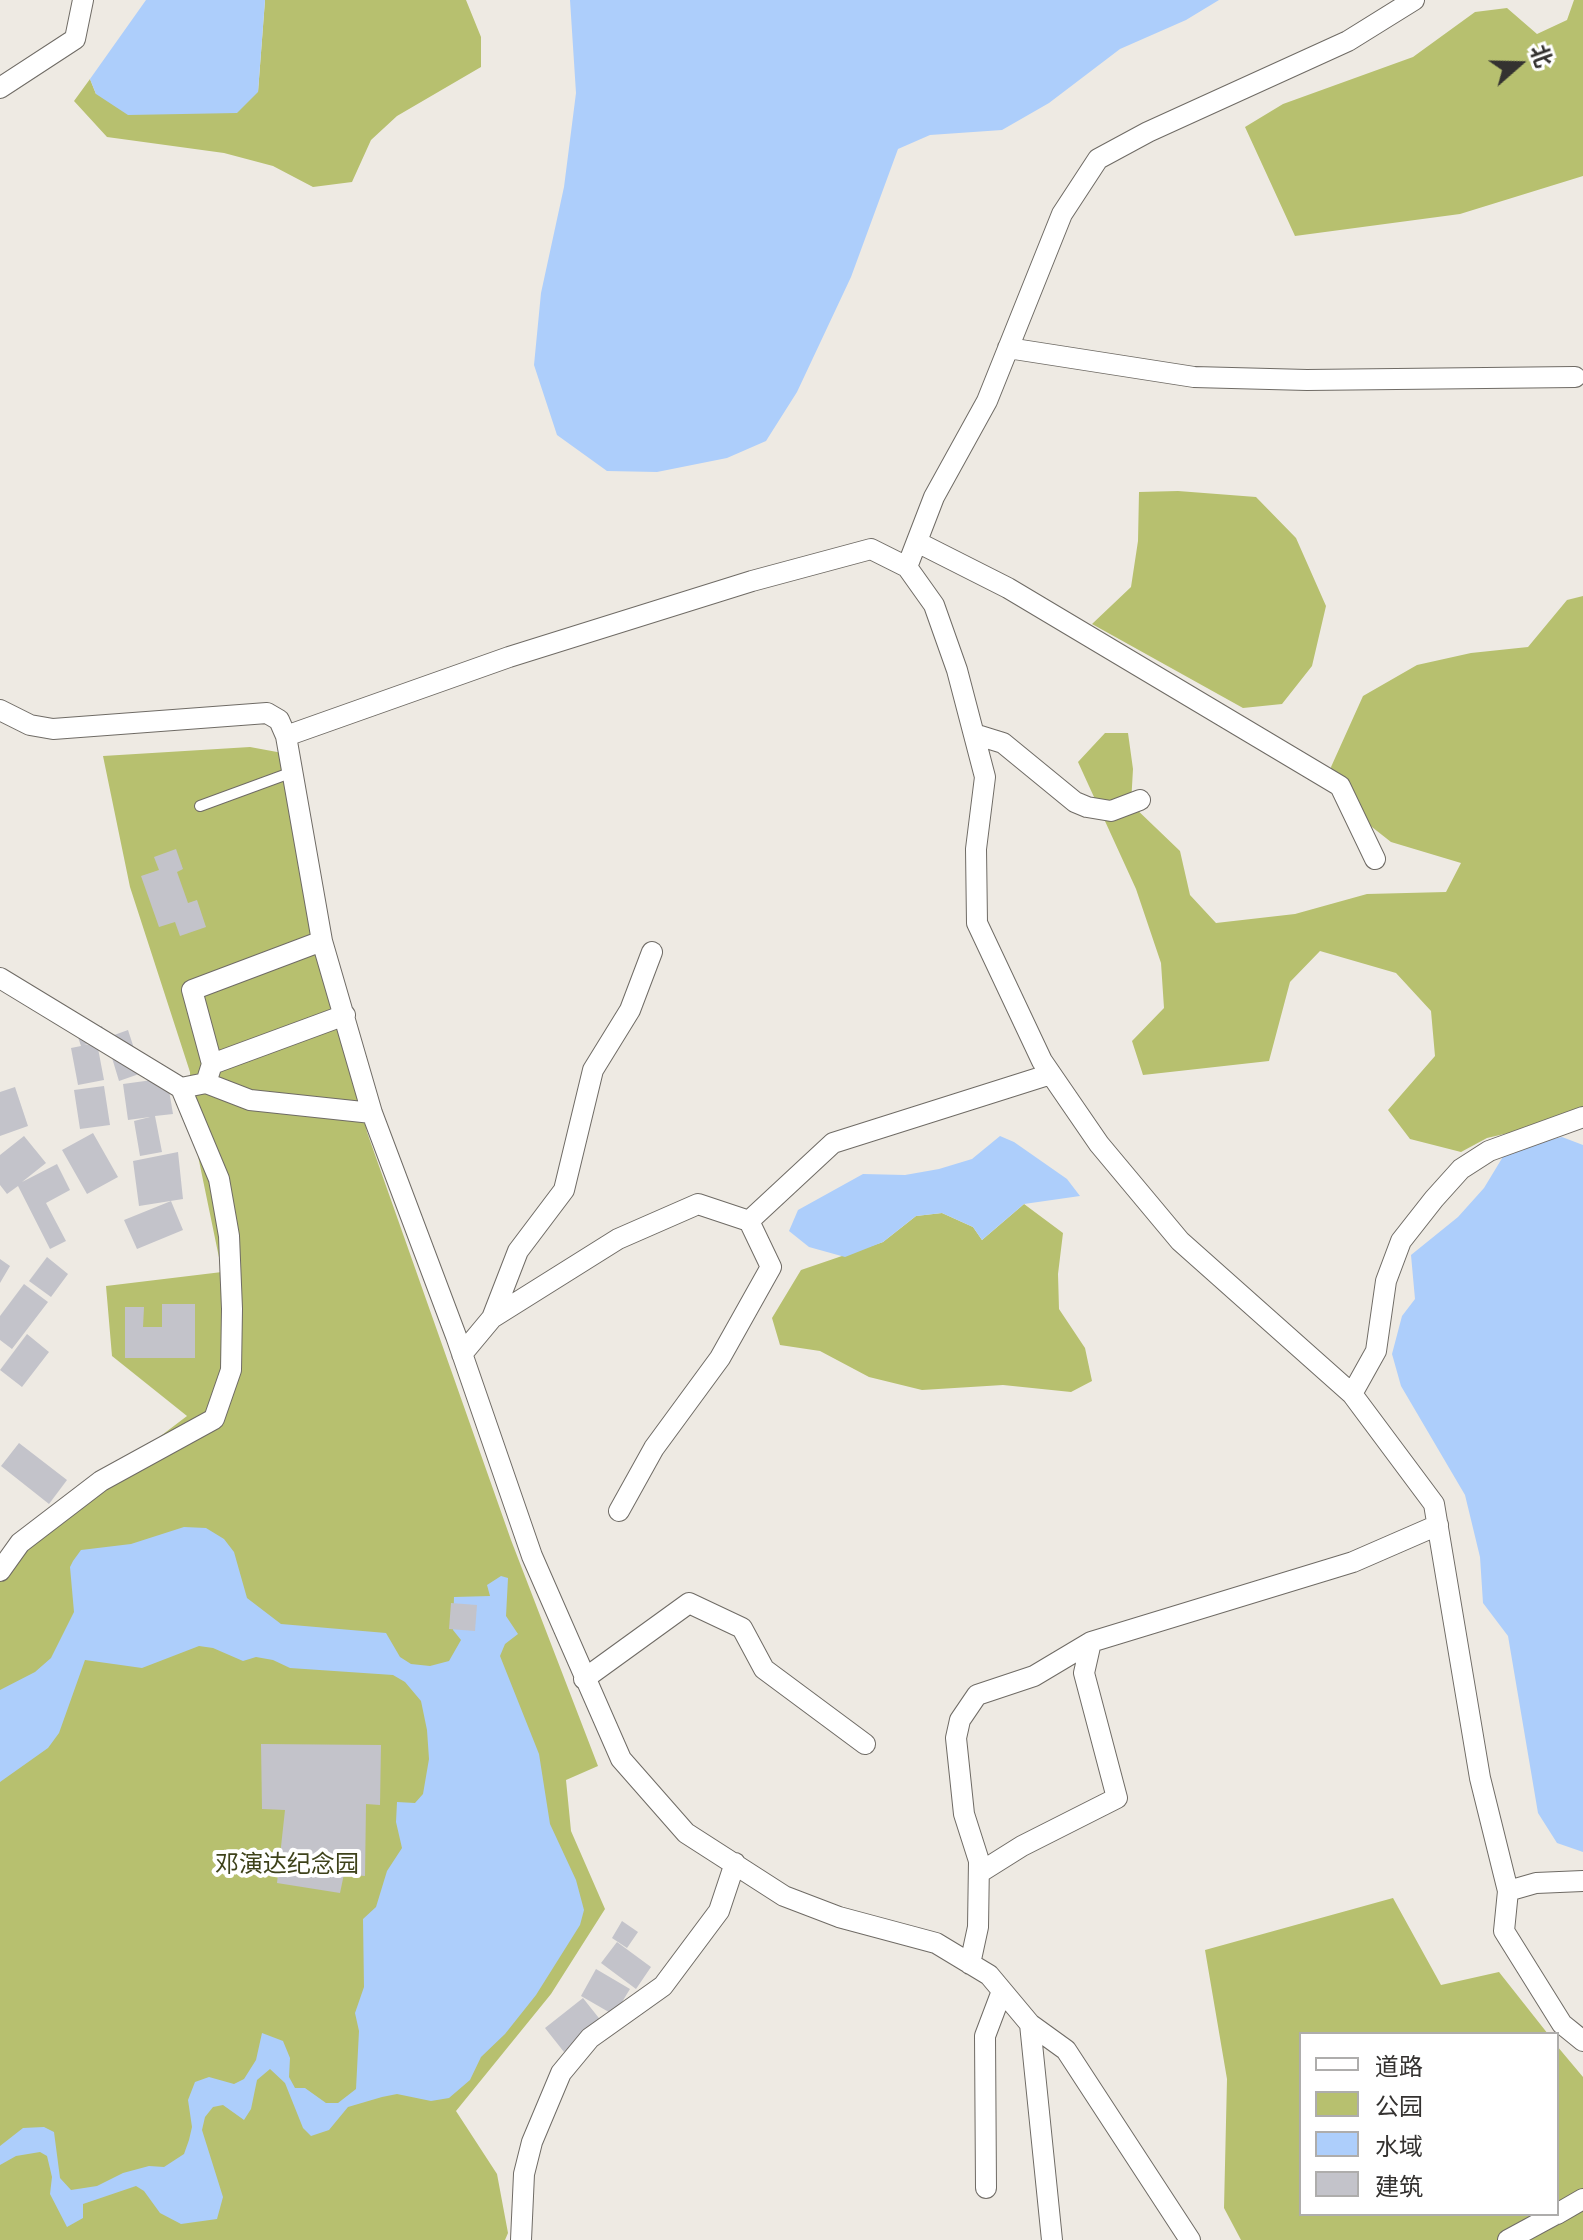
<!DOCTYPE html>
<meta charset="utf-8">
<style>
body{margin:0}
#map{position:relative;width:1583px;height:2240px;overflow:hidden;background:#eeeae3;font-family:"Archivo Narrow","Noto Sans SC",sans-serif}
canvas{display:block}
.legend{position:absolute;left:1299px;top:2032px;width:260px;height:184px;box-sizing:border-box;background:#fff;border:2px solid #aeadac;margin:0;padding:10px 14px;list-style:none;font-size:24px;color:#343230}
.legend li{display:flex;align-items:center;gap:16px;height:40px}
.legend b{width:40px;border:2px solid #aeadac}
.north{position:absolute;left:1479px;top:24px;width:80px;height:80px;-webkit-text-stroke:6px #fff;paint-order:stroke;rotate:70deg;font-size:22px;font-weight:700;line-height:32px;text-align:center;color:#343230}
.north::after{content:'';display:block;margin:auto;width:28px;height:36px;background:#343230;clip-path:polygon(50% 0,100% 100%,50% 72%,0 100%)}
</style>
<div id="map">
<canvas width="1583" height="2240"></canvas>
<ul class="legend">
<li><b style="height:10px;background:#fff"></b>道路</li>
<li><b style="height:22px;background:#b7c06f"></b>公园</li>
<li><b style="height:22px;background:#adcefb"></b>水域</li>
<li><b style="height:22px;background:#c3c3ca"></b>建筑</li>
</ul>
<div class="north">北</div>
</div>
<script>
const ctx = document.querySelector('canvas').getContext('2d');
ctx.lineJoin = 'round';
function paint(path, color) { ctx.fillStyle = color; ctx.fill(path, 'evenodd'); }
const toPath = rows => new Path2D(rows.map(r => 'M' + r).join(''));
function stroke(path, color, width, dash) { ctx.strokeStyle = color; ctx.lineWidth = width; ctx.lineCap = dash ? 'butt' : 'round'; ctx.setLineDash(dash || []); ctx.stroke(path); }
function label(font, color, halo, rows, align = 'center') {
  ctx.font = font + ' "Archivo Narrow","Noto Sans SC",sans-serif'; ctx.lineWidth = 8; ctx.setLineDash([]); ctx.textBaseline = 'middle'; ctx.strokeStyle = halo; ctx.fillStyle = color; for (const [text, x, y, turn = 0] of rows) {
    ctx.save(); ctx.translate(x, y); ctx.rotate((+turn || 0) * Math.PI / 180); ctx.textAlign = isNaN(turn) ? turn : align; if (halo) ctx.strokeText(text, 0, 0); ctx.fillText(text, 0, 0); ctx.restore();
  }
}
paint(toPath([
 [265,0,466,0,481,37,481,67,397,116,371,140,352,182,313,187,273,166,224,153,107,137,74,101,90,79,96,94,258,92],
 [1574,0,1583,0,1583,176,1460,214,1295,236,1245,127,1283,104,1413,57,1475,12,1507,8,1537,34,1567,20],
 [1178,491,1256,497,1296,538,1326,606,1312,666,1282,704,1243,708,1092,624,1131,587,1138,541,1139,492],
 [1583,596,1583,1110,1560,1121,1487,1138,1461,1152,1410,1139,1388,1110,1435,1056,1431,1011,1396,973,1320,951,1290,982,1269,1061,1143,1075,1132,1041,1164,1008,1161,963,1136,889,1078,762,1105,733,1128,733,1133,769,1131,804,1180,851,1190,895,1216,923,1295,914,1367,894,1446,892,1461,863,1391,842,1335,798,1331,767,1363,696,1417,665,1471,653,1528,647,1567,600],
 [250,747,288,754,367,1132,511,1540,598,1766,566,1780,571,1831,605,1909,551,1994,456,2111,497,2174,508,2233,505,2240,0,2240,0,1571,20,1543,187,1416,112,1356,106,1286,222,1272,191,1122,190,1072,130,887,103,756],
 [1024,1204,1063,1233,1058,1274,1059,1309,1085,1348,1092,1381,1071,1392,1003,1385,922,1390,869,1377,820,1351,780,1345,772,1318,801,1270,883,1242,916,1216,942,1213,973,1227,982,1240],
 [1393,1898,1441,1985,1499,1972,1548,2034,1301,2034,1301,2214,1557,2214,1557,2046,1583,2077,1583,2240,1241,2240,1224,2208,1227,2079,1205,1950]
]), '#b7c06f');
paint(toPath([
 [146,0,265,0,258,92,237,113,128,115,96,94,90,79],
 [570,0,1219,0,1186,20,1120,49,1049,103,1002,130,930,135,898,149,851,277,797,392,766,441,727,458,657,472,607,471,557,435,534,365,541,293,564,187,576,93],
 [1000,1136,1014,1142,1067,1179,1080,1196,1024,1204,982,1240,973,1227,942,1213,916,1216,883,1242,845,1257,809,1247,789,1231,798,1210,863,1174,905,1175,939,1169,972,1159],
 [1562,1137,1583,1145,1583,1852,1557,1843,1538,1813,1508,1636,1483,1603,1480,1557,1465,1495,1401,1386,1392,1354,1402,1316,1415,1299,1411,1255,1458,1217,1484,1188,1504,1155,1526,1145],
 [184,1527,206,1528,224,1539,234,1552,247,1598,281,1624,386,1633,400,1657,411,1664,430,1666,449,1661,461,1640,453,1630,454,1597,490,1596,487,1585,501,1576,508,1578,506,1616,518,1634,505,1644,500,1656,539,1754,550,1824,576,1880,584,1910,580,1925,536,1995,505,2034,481,2057,470,2080,449,2098,431,2101,397,2094,382,2097,348,2107,329,2130,311,2136,303,2128,285,2083,270,2069,257,2080,251,2109,244,2120,223,2105,213,2107,205,2117,202,2130,223,2197,217,2219,181,2224,160,2213,144,2191,136,2186,83,2204,83,2218,67,2227,50,2194,52,2177,47,2156,40,2152,16,2156,0,2165,0,2146,23,2128,44,2127,54,2132,60,2178,71,2190,97,2186,123,2173,149,2166,164,2167,184,2154,189,2140,192,2127,188,2100,195,2082,209,2077,234,2084,244,2079,256,2060,262,2033,283,2041,290,2058,289,2077,295,2088,305,2088,326,2103,338,2103,356,2089,359,2031,355,2013,364,1987,363,1919,376,1907,387,1871,402,1848,396,1822,397,1802,415,1803,423,1794,429,1759,427,1730,421,1701,405,1682,393,1675,290,1668,273,1660,256,1657,243,1661,213,1648,199,1646,142,1668,85,1660,59,1733,48,1748,0,1782,0,1690,35,1672,51,1658,74,1612,70,1567,73,1561,81,1550,131,1544]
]), '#adcefb');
paint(toPath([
 [176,849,183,869,177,872,188,903,197,900,206,927,180,936,175,922,159,927,141,876,159,870,154,857],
 [102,1026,106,1038,84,1045,97,1043,104,1080,78,1085,71,1048,81,1046,77,1034],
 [128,1030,142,1073,119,1081,106,1038],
 [167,1078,173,1114,155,1116,162,1152,140,1156,134,1121,150,1117,128,1120,123,1084],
 [104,1086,110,1125,80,1129,74,1090],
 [15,1087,28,1126,0,1136,0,1092],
 [93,1133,118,1177,87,1194,62,1150],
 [24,1136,46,1163,22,1182,57,1164,70,1190,46,1203,66,1241,50,1249,18,1186,7,1194,0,1185,0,1155],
 [178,1152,183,1199,139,1206,133,1161],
 [171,1201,183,1230,137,1249,124,1220],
 [47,1257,68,1274,51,1297,29,1281],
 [0,1259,10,1266,0,1283],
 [24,1284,48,1302,12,1349,0,1340,0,1316],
 [162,1304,195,1304,195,1358,125,1358,125,1307,144,1307,143,1327,162,1327],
 [27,1334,49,1352,22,1387,0,1370],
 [19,1443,67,1480,49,1504,1,1466],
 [451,1603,477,1605,475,1631,449,1629],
 [261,1744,381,1745,380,1805,366,1804,365,1876,344,1874,340,1893,277,1883,285,1810,262,1809],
 [622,1921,638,1932,627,1948,612,1938],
 [617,1942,651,1967,636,1989,601,1963],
 [596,1969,630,1989,614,2015,581,1996],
 [583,1998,602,2022,564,2052,545,2028]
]), '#c3c3ca');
const service = toPath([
 [200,806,290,773]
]);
const minor = toPath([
 [0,88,75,39,83,0],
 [1008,348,1194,377,1307,380,1575,377],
 [917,542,1008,588,1340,786,1375,859],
 [907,567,934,497,987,401,1062,214,1098,159,1148,132,1348,41,1414,0],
 [0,710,30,725,53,729,267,713,279,720,286,736,322,941,372,1113,456,1336,532,1556,621,1759,686,1833,784,1896,839,1917,936,1943,989,1975,1030,2024,1066,2050,1190,2240],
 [974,734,1003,743,1075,802,1087,807,1111,811,1140,800],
 [286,736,509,657,752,581,871,549,907,567,934,605,957,670,985,777,976,849,977,923,1042,1061,1099,1144,1180,1241,1352,1394,1434,1504,1480,1778,1508,1891,1504,1931,1562,2024,1583,2041],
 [0,978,181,1088,219,1179,229,1236,232,1309,231,1370,214,1419,101,1481,20,1543,0,1571],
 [212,1064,192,990,322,941],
 [206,1083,250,1100,372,1113],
 [181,1088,206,1083,212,1064,345,1015],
 [492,1318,618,1239,698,1204,749,1221,833,1143,1051,1074],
 [462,1354,492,1318,518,1251,564,1190,593,1070,630,1010,652,952],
 [1352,1394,1376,1351,1386,1281,1401,1241,1434,1199,1461,1169,1489,1151,1583,1117],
 [619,1511,654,1448,720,1358,771,1267,749,1221],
 [584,1679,689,1603,742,1628,764,1669,865,1744],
 [979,1873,1022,1846,1117,1798,1084,1673,1091,1642],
 [1508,1891,1536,1883,1583,1881],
 [970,1964,978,1927,979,1861,964,1814,956,1738,960,1720,977,1695,1034,1676,1091,1642,1353,1562,1438,1525],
 [1030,2024,1052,2240],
 [986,2188,985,2036,1002,1991],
 [1557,2214,1583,2199],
 [521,2240,524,2174,532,2142,561,2073,590,2038,663,1986,719,1911,735,1863],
 [1508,2240,1556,2214]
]);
stroke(service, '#6f6b65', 12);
stroke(minor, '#6f6b65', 22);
stroke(service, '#fff', 10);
stroke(minor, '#fff', 20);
label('24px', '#3e421a', '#fff', [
 ["邓演达纪念园",287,1866]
]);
</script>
